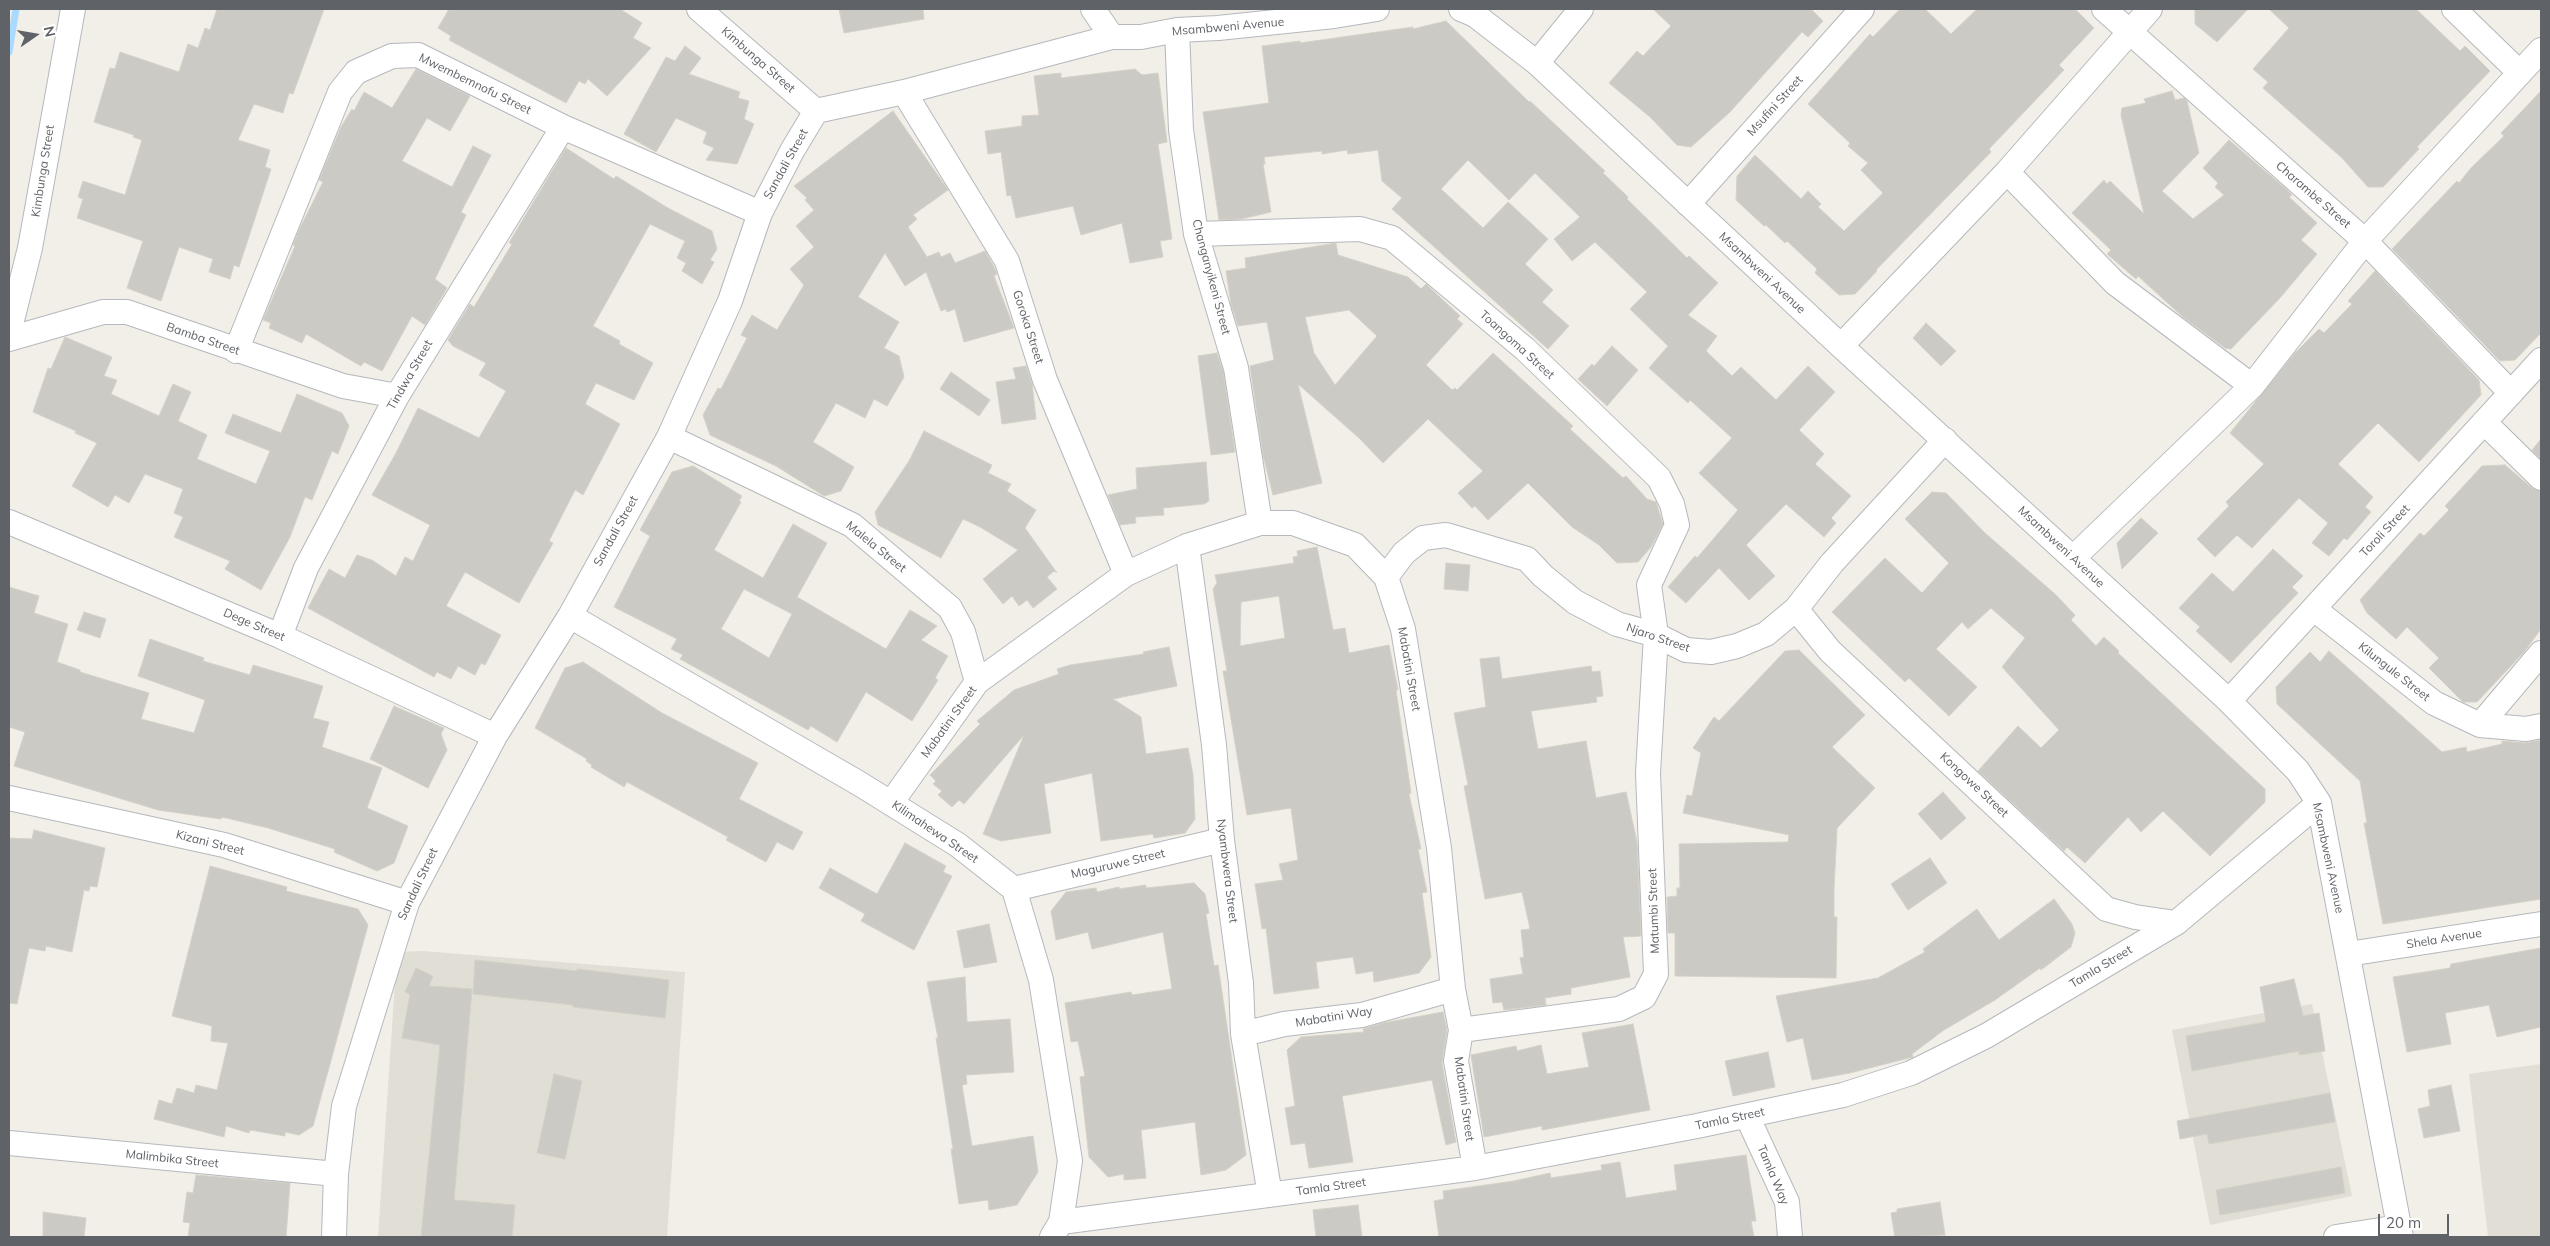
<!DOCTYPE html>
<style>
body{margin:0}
#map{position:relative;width:2550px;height:1246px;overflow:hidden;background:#f1efe8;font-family:Mulish,sans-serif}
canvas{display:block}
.frame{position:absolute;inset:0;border:10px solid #5f6368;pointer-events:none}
.north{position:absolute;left:10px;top:10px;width:50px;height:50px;-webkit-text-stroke:4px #fff;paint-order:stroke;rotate:77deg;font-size:14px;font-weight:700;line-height:20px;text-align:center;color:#5f6368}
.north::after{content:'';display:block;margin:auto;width:18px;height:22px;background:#5f6368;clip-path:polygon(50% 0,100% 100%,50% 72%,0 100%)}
.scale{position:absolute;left:2378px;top:1214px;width:71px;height:22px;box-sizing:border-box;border:2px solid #5f6368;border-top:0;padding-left:6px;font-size:15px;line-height:18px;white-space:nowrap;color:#5f6368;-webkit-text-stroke:4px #fff;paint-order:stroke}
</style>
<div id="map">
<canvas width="2550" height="1246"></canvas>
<div class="frame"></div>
<div class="north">N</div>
<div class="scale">20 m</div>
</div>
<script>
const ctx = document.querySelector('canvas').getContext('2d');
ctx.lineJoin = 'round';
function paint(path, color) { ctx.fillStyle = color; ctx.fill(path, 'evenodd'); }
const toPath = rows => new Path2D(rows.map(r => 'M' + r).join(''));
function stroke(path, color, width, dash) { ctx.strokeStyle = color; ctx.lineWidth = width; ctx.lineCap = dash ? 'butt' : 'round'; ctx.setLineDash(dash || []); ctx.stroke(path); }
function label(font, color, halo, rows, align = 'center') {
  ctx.font = font + ' Mulish,sans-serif'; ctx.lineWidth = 4; ctx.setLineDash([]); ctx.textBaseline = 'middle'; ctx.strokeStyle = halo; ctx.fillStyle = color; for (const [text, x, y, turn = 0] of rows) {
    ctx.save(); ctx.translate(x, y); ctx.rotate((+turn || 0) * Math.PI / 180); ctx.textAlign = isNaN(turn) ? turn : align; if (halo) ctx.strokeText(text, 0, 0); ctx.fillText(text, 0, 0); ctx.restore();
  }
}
paint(toPath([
 [423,951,685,972,667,1237,378,1237,397,952],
 [2312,1004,2352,1196,2210,1225,2172,1030],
 [2541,1064,2541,1237,2488,1237,2469,1074]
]), '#e1ded6');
stroke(toPath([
 [9,52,16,9]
]), '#aadaff', 7);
const building = toPath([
 [217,9,324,9,293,94,289,93,283,113,254,104,238,140,270,150,265,167,271,169,239,267,234,265,230,279,209,272,213,259,179,247,161,301,127,288,143,241,77,218,83,199,78,197,83,181,125,195,142,140,133,137,134,135,94,122,110,68,115,69,120,52,179,72,188,44,198,48,205,28,210,30,217,9],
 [449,9,620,9,642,23,633,38,651,48,607,96,588,79,585,84,579,81,566,103,449,40,451,36,438,28,449,9],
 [839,9,923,9,924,19,844,33,839,9],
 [1653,9,1811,9,1823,21,1808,37,1802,32,1730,112,1691,147,1677,145,1650,117,1609,83,1637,51,1643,56,1671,26,1653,9],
 [1900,9,1925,9,1951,34,1977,9,2075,9,2094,28,2059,65,2064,70,1989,149,1991,152,1876,270,1877,271,1855,294,1839,295,1815,273,1817,269,1787,241,1785,243,1766,225,1764,226,1736,200,1737,176,1755,155,1801,199,1808,191,1821,204,1818,207,1844,231,1883,193,1861,170,1868,163,1848,146,1850,143,1808,104,1870,34,1873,37,1900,9],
 [2195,9,2248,9,2217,42,2195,24,2195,9],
 [2269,9,2416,9,2460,51,2465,46,2490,71,2417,147,2419,149,2383,187,2368,187,2342,158,2263,88,2268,82,2253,69,2289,28,2269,9],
 [1446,21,1529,102,1530,101,1605,171,1603,173,1628,197,1627,199,1687,258,1689,256,1718,283,1688,315,1717,336,1706,351,1732,376,1741,367,1776,400,1808,366,1835,392,1799,430,1824,454,1815,464,1851,496,1831,518,1836,523,1824,537,1786,504,1746,545,1775,576,1749,600,1719,568,1686,603,1668,587,1695,556,1697,558,1738,510,1699,473,1732,438,1690,400,1688,403,1649,368,1668,346,1630,309,1647,292,1595,242,1572,261,1554,239,1580,217,1535,173,1509,200,1468,160,1441,189,1483,228,1508,202,1548,239,1525,264,1553,290,1542,302,1569,326,1548,349,1392,209,1402,198,1382,181,1378,150,1348,154,1347,150,1322,154,1322,151,1264,157,1265,164,1263,164,1271,212,1241,219,1219,220,1203,112,1269,103,1262,46,1300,41,1300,43,1413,27,1413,29,1446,21],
 [685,46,701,58,689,74,740,92,738,98,749,101,744,119,754,124,737,164,706,160,714,148,703,143,707,132,676,118,656,152,624,134,666,57,675,61,685,46],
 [416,69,470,96,450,131,427,118,402,161,452,187,473,146,491,155,461,212,466,215,435,279,447,288,425,325,412,316,382,371,364,362,361,366,306,334,302,343,269,328,271,323,263,320,295,246,293,245,299,230,323,182,319,180,341,127,352,109,354,111,364,92,392,108,416,69],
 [1135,69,1142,75,1158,73,1167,142,1158,144,1172,239,1160,241,1163,257,1130,263,1122,223,1081,235,1073,206,1016,218,1011,195,1007,196,1001,152,988,154,985,131,1022,126,1022,116,1039,115,1034,76,1061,73,1061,78,1135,69],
 [2172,91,2175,100,2184,98,2187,101,2199,153,2162,191,2193,219,2224,195,2215,187,2218,183,2203,168,2229,140,2286,189,2292,195,2289,197,2317,223,2301,240,2317,254,2280,298,2231,349,2225,348,2183,317,2138,276,2136,279,2107,254,2111,250,2072,213,2104,180,2107,184,2110,181,2144,214,2121,115,2122,108,2146,103,2144,99,2172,91],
 [2541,91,2541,333,2515,360,2500,361,2392,249,2457,181,2459,183,2471,168,2504,136,2501,133,2541,91],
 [893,111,948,190,913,215,917,219,908,227,927,257,939,252,941,257,950,253,955,263,985,251,994,267,997,274,994,276,1014,328,964,342,955,309,947,312,946,309,941,311,926,272,905,286,885,253,858,297,899,322,884,348,899,356,904,377,887,406,874,399,865,418,836,403,813,442,854,467,841,491,824,496,776,466,710,435,703,415,718,388,721,389,747,338,741,335,752,315,777,330,804,285,790,269,814,247,796,226,814,210,805,200,807,198,794,186,893,111],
 [566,148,614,179,616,176,668,208,712,231,717,249,710,260,714,262,702,284,682,271,686,263,677,258,685,241,650,224,593,326,620,341,619,344,653,363,634,400,596,383,585,404,620,424,583,495,575,490,549,541,553,543,519,603,465,572,446,606,501,635,485,665,481,663,475,675,458,666,451,679,437,672,434,677,308,608,329,569,345,578,357,555,372,560,396,576,405,557,413,561,430,525,372,495,396,453,418,408,479,438,506,391,479,375,486,363,453,346,448,340,470,304,474,307,512,244,509,243,525,216,566,148],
 [1336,243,1338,255,1408,277,1421,289,1426,284,1460,316,1457,319,1463,324,1426,365,1452,390,1455,388,1457,390,1493,353,1573,426,1570,429,1623,478,1626,476,1647,499,1656,502,1663,524,1651,547,1638,562,1617,563,1599,545,1572,527,1528,483,1488,520,1475,506,1472,508,1458,493,1483,471,1428,419,1383,463,1359,438,1298,384,1322,483,1273,495,1263,455,1250,366,1274,360,1267,322,1238,326,1231,304,1226,271,1246,268,1245,258,1336,243],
 [1349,310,1377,336,1335,385,1314,353,1305,317,1349,310],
 [2375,271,2479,380,2481,395,2419,462,2378,423,2338,464,2373,497,2365,507,2371,512,2347,540,2344,538,2329,556,2312,543,2328,523,2299,498,2252,548,2237,535,2215,557,2197,539,2229,506,2226,502,2264,464,2230,433,2295,353,2319,329,2324,333,2352,304,2348,301,2375,271],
 [1926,323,1956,351,1941,366,1913,338,1926,323],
 [65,337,112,357,104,376,117,380,111,394,159,416,173,384,191,392,178,421,207,435,197,459,256,484,270,451,225,433,233,414,281,433,297,394,342,413,349,426,338,454,332,451,312,500,305,497,290,537,261,590,225,569,230,561,174,537,183,517,174,513,183,489,145,474,129,503,115,495,108,507,72,486,97,443,75,433,76,431,33,412,48,368,51,369,65,337],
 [1612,346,1638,370,1607,406,1578,379,1592,364,1594,366,1612,346],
 [1217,353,1223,371,1235,452,1211,455,1198,356,1217,353],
 [1026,366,1032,383,1036,419,1002,424,996,382,1016,379,1013,368,1026,366],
 [951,372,990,400,979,416,940,389,951,372],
 [924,431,992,465,988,473,1011,484,1007,491,1036,510,1025,528,1057,573,1054,571,1047,577,1057,589,1033,608,1027,600,1019,606,1012,596,1003,604,983,579,1018,550,980,527,963,519,941,558,878,525,875,512,909,461,924,431],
 [2541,439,2541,459,2532,450,2541,439],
 [1206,462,1209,501,1204,504,1163,508,1164,515,1135,517,1136,523,1120,525,1108,495,1137,489,1136,468,1206,462],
 [2505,465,2532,488,2541,491,2541,629,2524,652,2477,702,2463,702,2429,668,2439,658,2407,627,2396,639,2367,613,2360,600,2420,533,2424,536,2449,510,2445,506,2482,466,2505,465],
 [693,466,742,496,739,501,741,502,714,550,763,578,793,524,827,543,797,597,886,649,910,610,937,626,921,640,948,656,935,678,938,680,912,721,866,692,837,742,811,726,808,730,680,659,683,655,671,649,677,639,614,607,650,536,640,530,672,472,693,466],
 [744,589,792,614,769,658,721,629,744,589],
 [1932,492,1946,493,1985,533,2055,594,2075,615,2071,620,2096,646,2104,637,2119,651,2118,653,2265,789,2265,802,2210,856,2163,811,2141,832,2128,817,2085,863,2067,847,2064,851,1978,771,2018,726,2041,748,2059,730,2002,667,2025,638,1991,608,1968,629,1962,622,1936,649,1977,687,1949,716,1909,678,1905,682,1832,612,1885,558,1922,593,1949,563,1905,519,1932,492],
 [2141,518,2158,533,2122,569,2117,543,2141,518],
 [1317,547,1333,630,1345,628,1349,653,1389,645,1398,690,1396,690,1411,793,1409,794,1421,849,1418,849,1427,892,1422,893,1431,957,1419,973,1374,982,1373,971,1356,974,1353,957,1316,962,1319,988,1274,994,1266,928,1262,929,1255,884,1283,880,1279,864,1298,860,1291,808,1247,815,1223,671,1227,671,1213,589,1217,583,1215,575,1294,563,1293,557,1298,556,1297,551,1317,547],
 [1279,596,1285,638,1240,646,1241,602,1279,596],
 [2273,549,2303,576,2292,587,2298,593,2231,663,2196,631,2200,627,2179,608,2212,573,2233,592,2273,549],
 [1446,563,1470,565,1468,591,1444,589,1446,563],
 [9,587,39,596,34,613,68,624,57,662,80,670,80,672,149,693,141,719,194,733,205,700,138,676,150,639,204,658,203,661,250,675,253,665,323,686,313,718,329,722,322,747,382,768,367,808,408,826,394,863,377,871,334,852,335,849,268,828,222,817,221,819,158,810,14,766,25,732,9,727,9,587],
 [84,612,106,619,100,638,77,630,84,612],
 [1169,647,1177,686,1113,699,1141,717,1146,754,1188,748,1193,775,1195,819,1185,833,1154,838,1153,834,1101,841,1092,773,1044,784,1051,833,1001,841,983,834,1024,735,964,804,959,800,952,807,938,795,942,791,933,784,936,781,930,775,980,724,977,721,1014,690,1059,674,1057,669,1070,665,1144,654,1143,652,1169,647],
 [1799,650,1865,715,1832,747,1875,788,1837,828,1834,889,1834,917,1837,917,1836,978,1675,976,1675,933,1668,933,1667,897,1677,896,1677,888,1680,888,1679,844,1788,842,1789,835,1683,813,1687,795,1692,796,1701,753,1693,748,1714,717,1719,721,1785,651,1799,650],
 [2329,651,2442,752,2466,747,2467,752,2502,744,2502,741,2525,743,2541,740,2541,899,2383,924,2364,823,2367,823,2360,781,2277,704,2276,687,2310,652,2320,662,2329,651],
 [1499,657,1502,679,1591,666,1592,672,1600,671,1603,696,1596,697,1597,702,1531,711,1538,749,1586,741,1596,798,1626,792,1637,842,1641,936,1623,937,1630,977,1571,988,1571,994,1545,998,1546,1005,1504,1010,1502,1002,1493,1003,1490,979,1523,974,1520,958,1524,957,1521,930,1530,929,1522,892,1485,899,1464,786,1468,785,1454,713,1486,707,1480,659,1499,657],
 [583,662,662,713,758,763,739,799,803,832,793,850,777,842,766,862,726,840,728,837,627,782,624,787,591,767,592,765,586,761,587,759,535,728,565,668,583,662],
 [394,706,444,728,441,734,447,750,428,788,370,759,394,706],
 [1943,792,1966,818,1941,840,1918,814,1943,792],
 [34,830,105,848,97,887,90,886,89,891,84,890,72,952,46,946,45,951,29,948,17,1004,9,1003,9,838,32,839,34,830],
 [905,843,946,866,943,872,952,876,914,950,861,921,865,914,819,888,830,868,877,894,905,843],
 [1930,858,1947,883,1908,910,1891,884,1930,858],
 [210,866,287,887,286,891,358,909,368,925,313,1126,299,1135,285,1132,285,1136,250,1130,249,1133,226,1126,224,1137,154,1119,159,1100,172,1104,177,1088,194,1093,196,1085,217,1090,228,1043,211,1041,212,1026,172,1016,210,866],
 [1194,883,1205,894,1209,913,1206,914,1214,966,1218,965,1246,1155,1226,1170,1201,1175,1195,1122,1141,1130,1146,1178,1124,1180,1124,1174,1108,1177,1089,1157,1080,1077,1085,1076,1078,1041,1071,1042,1065,1003,1131,992,1132,995,1172,989,1163,932,1092,949,1088,932,1056,940,1051,911,1066,892,1096,888,1097,892,1119,887,1119,889,1146,885,1146,888,1194,883],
 [2054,899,2072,924,2075,933,2071,947,2041,970,2040,968,1995,1000,1944,1030,1912,1054,1913,1057,1850,1073,1812,1080,1803,1038,1787,1042,1776,996,1878,978,1925,952,1923,949,1977,909,1999,940,2054,899],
 [989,924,997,962,964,968,957,931,989,924],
 [2541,948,2541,1027,2497,1037,2489,1005,2445,1013,2451,1044,2407,1052,2393,977,2450,968,2451,964,2541,948],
 [475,960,577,971,577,969,669,980,665,1018,573,1007,573,1005,473,994,475,960],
 [416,968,433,976,429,986,472,989,454,1200,515,1205,512,1237,421,1237,440,1045,402,1038,410,994,405,992,416,968],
 [965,977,967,1022,1010,1019,1014,1072,966,1075,967,1084,962,1085,972,1146,1033,1136,1038,1172,1017,1205,989,1210,988,1200,959,1204,951,1149,953,1149,936,1038,938,1038,927,982,965,977],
 [2294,979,2303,1016,2319,1013,2325,1051,2299,1055,2299,1051,2192,1071,2186,1036,2266,1022,2260,987,2294,979],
 [1443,1012,1447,1030,1442,1063,1456,1142,1446,1145,1432,1080,1342,1096,1353,1162,1309,1168,1305,1143,1291,1145,1285,1108,1295,1106,1287,1050,1301,1037,1364,1032,1363,1029,1383,1023,1443,1012],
 [1633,1024,1650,1110,1542,1130,1542,1126,1484,1137,1471,1055,1516,1046,1517,1051,1541,1045,1547,1074,1589,1067,1582,1033,1633,1024],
 [1768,1052,1775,1087,1733,1096,1725,1061,1768,1052],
 [554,1074,582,1081,565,1159,537,1153,554,1074],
 [2451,1085,2460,1131,2424,1138,2418,1109,2430,1106,2428,1090,2451,1085],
 [2330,1093,2335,1122,2209,1144,2207,1134,2180,1139,2177,1121,2330,1093],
 [1746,1155,1756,1221,1751,1221,1754,1237,1439,1237,1434,1201,1444,1199,1443,1191,1514,1181,1550,1173,1551,1178,1602,1170,1601,1165,1620,1162,1626,1198,1677,1190,1674,1165,1746,1155],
 [2341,1167,2345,1193,2220,1215,2216,1190,2341,1167],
 [196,1175,290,1183,286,1237,188,1237,190,1223,183,1222,187,1192,193,1193,196,1175],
 [1940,1202,1945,1235,1895,1237,1891,1213,1897,1212,1897,1209,1940,1202],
 [1358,1205,1362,1237,1316,1237,1313,1210,1358,1205],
 [43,1212,86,1218,84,1237,43,1237,43,1212]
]);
paint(building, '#cccac5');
stroke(building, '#d6d1c6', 1);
const minor = toPath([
 [699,9,816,111],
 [1093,9,1112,37,1141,37,1177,30,1218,28,1334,16,1377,9],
 [1461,9,1475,15,1537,63,1841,346,2229,701,2298,771,2319,803,2401,1237],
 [2104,9,2365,241,2511,393],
 [2454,9,2520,73],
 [1177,30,1181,130,1196,234,1236,368,1260,523],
 [1537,63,1581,9],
 [904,92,1007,261,1045,380,1126,574],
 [2007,172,2115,283,2252,386],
 [1688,204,1862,9],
 [1196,234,1360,229,1392,238,1525,349,1659,478,1672,504,1677,525,1649,585,1656,635,1648,773,1656,974,1644,997,1619,1009,1461,1030],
 [9,332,30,248,73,9],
 [9,339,103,312,127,312,343,386,397,396],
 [1841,346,2007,172,2150,9],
 [236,351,340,92,356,72,392,56,418,55,563,127,760,213],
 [2484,422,2541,478],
 [669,437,852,525,950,608,963,632,977,682],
 [9,522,280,636,495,736],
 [1187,546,1214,745,1222,840,1241,983,1243,1034,1270,1195],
 [2073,558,2252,386,2365,241,2541,50],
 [1386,577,1404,553,1423,538,1446,535,1527,559,1543,576,1575,602,1617,624,1656,635,1686,650,1711,652,1737,646,1766,634,1796,609,1832,563,1945,440],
 [1796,609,1830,651,2106,909,2135,917,2176,923],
 [2314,609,2434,703,2480,725,2526,729,2541,726],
 [570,616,860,784,958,845,1014,889,1041,980,1070,1161,1061,1222,1052,1237],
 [280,636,306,568,397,396,563,127],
 [2229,701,2541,360],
 [2480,725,2541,653],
 [9,798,224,845,407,903],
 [891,803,977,682,1126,574,1187,546,1260,523,1293,523,1355,545,1386,577,1403,629,1439,848,1453,989,1461,1030,1456,1061,1475,1168],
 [1014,889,1222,840],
 [2348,954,2541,924],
 [1243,1034,1284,1024,1362,1015,1453,989],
 [1747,1116,1787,1202,1790,1237],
 [9,1143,336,1174],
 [1061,1222,1475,1168,1697,1126,1843,1095,1911,1073,1986,1036,2176,923,2319,803],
 [334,1237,336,1174,344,1106,407,903,495,736,570,616,669,437,730,301,760,213,792,151,816,111,904,92,1112,37],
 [2336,1237,2399,1227]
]);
stroke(minor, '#b5b8bc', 26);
stroke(minor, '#fff', 24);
label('12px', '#5f6368', '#fff', [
 ["Msambweni Avenue",1228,27,-5],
 ["Kimbunga Street",758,60,41],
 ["Mwembemnofu Street",475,84,26],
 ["Msufini Street",1775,106,-48],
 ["Sandali Street",786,164,-61],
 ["Kimbunga Street",43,171,-81],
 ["Charambe Street",2313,195,41],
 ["Msambweni Avenue",1762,273,43],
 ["Changanyikeni Street",1211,277,75],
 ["Goroka Street",1028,327,72],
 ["Bamba Street",203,339,19],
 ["Toangoma Street",1517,345,42],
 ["Tindwa Street",410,375,-60],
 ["Sandali Street",616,531,-61],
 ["Toroli Street",2385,531,-47],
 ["Malela Street",876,547,39],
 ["Msambweni Avenue",2061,547,43],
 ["Dege Street",254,625,23],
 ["Njaro Street",1658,638,19],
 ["Mabatini Street",1409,669,80],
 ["Kilungule Street",2394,672,38],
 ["Mabatini Street",949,722,-54],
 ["Kongowe Street",1974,785,43],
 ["Kilimahewa Street",935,832,34],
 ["Kizani Street",210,843,14],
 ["Msambweni Avenue",2328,858,78],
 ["Maguruwe Street",1118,864,-13],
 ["Nyambwera Street",1227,871,83],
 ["Sandali Street",418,884,-65],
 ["Matumbi Street",1654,911,-92],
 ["Shela Avenue",2444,939,-9],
 ["Tamla Street",2101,967,-31],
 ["Mabatini Way",1334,1017,-9],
 ["Mabatini Street",1464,1099,82],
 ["Tamla Street",1730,1119,-12],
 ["Malimbika Street",172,1159,6],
 ["Tamla Way",1773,1175,67],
 ["Tamla Street",1331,1187,-8]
]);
</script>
